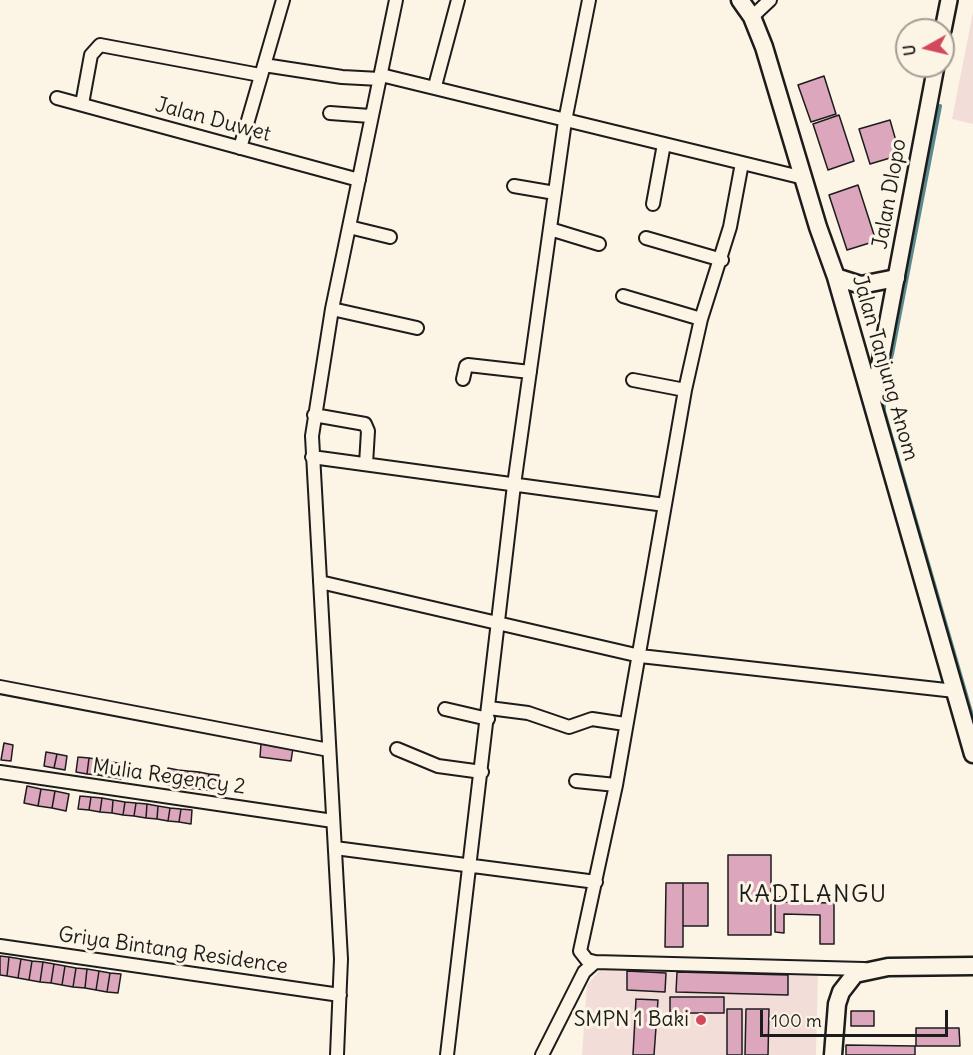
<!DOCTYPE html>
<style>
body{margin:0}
#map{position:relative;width:973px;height:1055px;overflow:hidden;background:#fcf5e5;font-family:Delius,sans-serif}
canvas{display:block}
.north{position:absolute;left:895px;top:18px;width:60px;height:60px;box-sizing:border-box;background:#fcf5e5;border:2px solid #a29e95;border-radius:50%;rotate:262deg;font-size:16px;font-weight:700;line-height:24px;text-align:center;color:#1c1c1c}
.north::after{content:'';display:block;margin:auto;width:21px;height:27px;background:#d1495b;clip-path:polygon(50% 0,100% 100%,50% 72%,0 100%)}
.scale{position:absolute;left:760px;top:1010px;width:188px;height:27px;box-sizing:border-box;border:3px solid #1c1c1c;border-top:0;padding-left:8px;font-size:18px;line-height:21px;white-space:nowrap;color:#1c1c1c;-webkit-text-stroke:4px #fcf5e5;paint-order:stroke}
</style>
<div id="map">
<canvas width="973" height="1055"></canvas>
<div class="north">U</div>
<div class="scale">100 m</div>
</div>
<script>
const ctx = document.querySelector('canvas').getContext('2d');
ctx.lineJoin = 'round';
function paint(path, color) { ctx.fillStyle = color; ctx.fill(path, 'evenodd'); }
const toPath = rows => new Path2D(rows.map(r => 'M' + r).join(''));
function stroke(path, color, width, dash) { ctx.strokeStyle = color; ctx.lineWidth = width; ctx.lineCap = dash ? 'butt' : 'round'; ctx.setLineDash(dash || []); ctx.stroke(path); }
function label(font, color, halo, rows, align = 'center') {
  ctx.font = font + ' Delius,sans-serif'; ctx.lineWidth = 6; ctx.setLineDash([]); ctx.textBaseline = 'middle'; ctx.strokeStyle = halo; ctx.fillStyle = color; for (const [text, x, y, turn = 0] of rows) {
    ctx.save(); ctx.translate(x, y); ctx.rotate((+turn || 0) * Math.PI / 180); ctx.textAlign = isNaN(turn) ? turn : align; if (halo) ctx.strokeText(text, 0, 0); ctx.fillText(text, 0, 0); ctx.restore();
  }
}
paint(toPath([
 [973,12,973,124,952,119],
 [601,969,818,972,816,1055,582,1055,587,985]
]), '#f2ddd9');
stroke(toPath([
 [940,106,892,354,883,388,884,411,973,719]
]), '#598a8d', 4);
const building = toPath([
 [824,76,836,114,811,122,798,85,824,76],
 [839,115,854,161,828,170,813,124,839,115],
 [890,120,900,155,870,164,859,129,890,120],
 [858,185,876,241,847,250,829,195,858,185],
 [4,743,13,745,11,761,1,760,4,743],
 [261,744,293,748,291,761,260,757,261,744],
 [46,752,57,754,54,768,44,766,46,752],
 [57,754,67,756,65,770,54,768,57,754],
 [78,757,89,758,87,774,76,772,78,757],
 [89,758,101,760,98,775,87,774,89,758],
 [101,760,112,762,110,777,98,775,101,760],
 [112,762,123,764,121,779,110,777,112,762],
 [168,768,178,770,176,786,166,785,168,768],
 [178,770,188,771,186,788,176,786,178,770],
 [188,771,199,772,197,789,186,788,188,771],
 [199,772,209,774,207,790,197,789,199,772],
 [209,774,219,775,217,792,207,790,209,774],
 [27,786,41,789,38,806,24,803,27,786],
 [41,789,55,791,52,808,38,806,41,789],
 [55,791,69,794,66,811,52,808,55,791],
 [80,796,91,797,89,810,78,809,80,796],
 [91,797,102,798,100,812,89,810,91,797],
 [102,798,113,800,112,813,100,812,102,798],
 [113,800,125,802,123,815,112,813,113,800],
 [125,802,136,803,134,816,123,815,125,802],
 [136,803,147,804,146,818,134,816,136,803],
 [147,804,158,806,157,819,146,818,147,804],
 [158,806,170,808,168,821,157,819,158,806],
 [170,808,181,809,179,822,168,821,170,808],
 [181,809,192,810,191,824,179,822,181,809],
 [728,855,771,855,771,935,728,935,728,855],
 [666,883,683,883,683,947,665,947,666,883],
 [683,883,708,883,708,926,683,926,683,883],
 [775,897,785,897,785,902,834,903,834,944,820,944,820,915,784,914,784,933,775,932,775,897],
 [0,956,9,957,7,976,0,975,0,956],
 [9,957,21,959,18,978,7,976,9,957],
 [21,959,32,961,29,980,18,978,21,959],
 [32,961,43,962,40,982,29,980,32,961],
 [43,962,54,964,51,983,40,982,43,962],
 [54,964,65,966,62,985,51,983,54,964],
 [65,966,76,968,73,987,62,985,65,966],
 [76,968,87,969,85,988,73,987,76,968],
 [87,969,99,971,96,990,85,988,87,969],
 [99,971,110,973,107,992,96,990,99,971],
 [627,971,666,973,665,992,627,990,627,971],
 [677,972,788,975,788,995,676,992,677,972],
 [110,973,121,974,118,993,107,992,110,973],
 [670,997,724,997,724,1013,670,1013,670,997],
 [636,999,658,1000,654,1055,633,1055,636,999],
 [727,1009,742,1009,742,1055,727,1055,727,1009],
 [746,1009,769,1009,768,1055,745,1055,746,1009],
 [851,1011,874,1011,874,1026,851,1026,851,1011],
 [916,1028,959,1028,960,1046,916,1046,916,1028],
 [846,1045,915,1046,915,1055,846,1055,846,1045]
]);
paint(building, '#dca6bc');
stroke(building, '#1c1c1c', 1.5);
const minor = toPath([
 [752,17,770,0],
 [264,65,342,77,380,79],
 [381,75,804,178],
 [435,86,458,0],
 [57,98,359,180],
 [82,104,91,55,100,45,260,75],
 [330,113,370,116],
 [240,148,283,0],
 [514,186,555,193],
 [653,204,664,144],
 [349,227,390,237],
 [550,229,599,244],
 [646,238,722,260],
 [623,296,701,319],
 [332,309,417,328],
 [463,379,466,366,468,365,530,372],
 [633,380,685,390],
 [314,415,365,424,368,431,366,464],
 [312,457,665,505],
 [320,582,640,656,955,691],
 [0,687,329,750],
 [489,708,528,713,569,727,592,719,625,724],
 [445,709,488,719],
 [397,749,438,766,482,772],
 [0,772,333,821],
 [576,781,616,785],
 [335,848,596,882],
 [0,946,340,995],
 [595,962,587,960,580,951,616,785,685,390,701,319,730,227,742,163],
 [337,1055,341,959,312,436,332,309,396,0],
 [447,1055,514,485,565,121,589,0],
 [542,1055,584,972,595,962,864,969]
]);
const tertiary = toPath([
 [943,30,949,0],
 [873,400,936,66]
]);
const secondary = toPath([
 [740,0,752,17,764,47,818,227,836,277,973,754],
 [836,277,861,285,896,278],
 [833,1055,837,1004,841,992,855,974,888,967,973,966]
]);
stroke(minor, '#1c1c1c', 16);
stroke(tertiary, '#1c1c1c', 20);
stroke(secondary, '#1c1c1c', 21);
stroke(minor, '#fcf5e5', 12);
stroke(tertiary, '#fcf5e5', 15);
stroke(secondary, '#fcf5e5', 16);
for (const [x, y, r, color] of [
 [701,1020,6,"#d1495b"]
]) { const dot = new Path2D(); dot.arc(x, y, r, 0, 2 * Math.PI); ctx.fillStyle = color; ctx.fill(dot); stroke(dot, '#fcf5e5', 2); }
label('21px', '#1c1c1c', '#fcf5e5', [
 ["Jalan Duwet",213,120,15],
 ["Jalan Dlopo",890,194,-80],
 ["Jalan Tanjung Anom",885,368,74],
 ["Mulia Regency 2",169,777,8],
 ["Griya Bintang Residence",173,951,8]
]);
label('21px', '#1c1c1c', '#fcf5e5', [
 ["SMPN 1 Baki",689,1020]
], 'right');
ctx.letterSpacing = '1.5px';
label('24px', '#1c1c1c', '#fcf5e5', [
 ["KADILANGU",813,895]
]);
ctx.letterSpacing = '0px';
</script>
